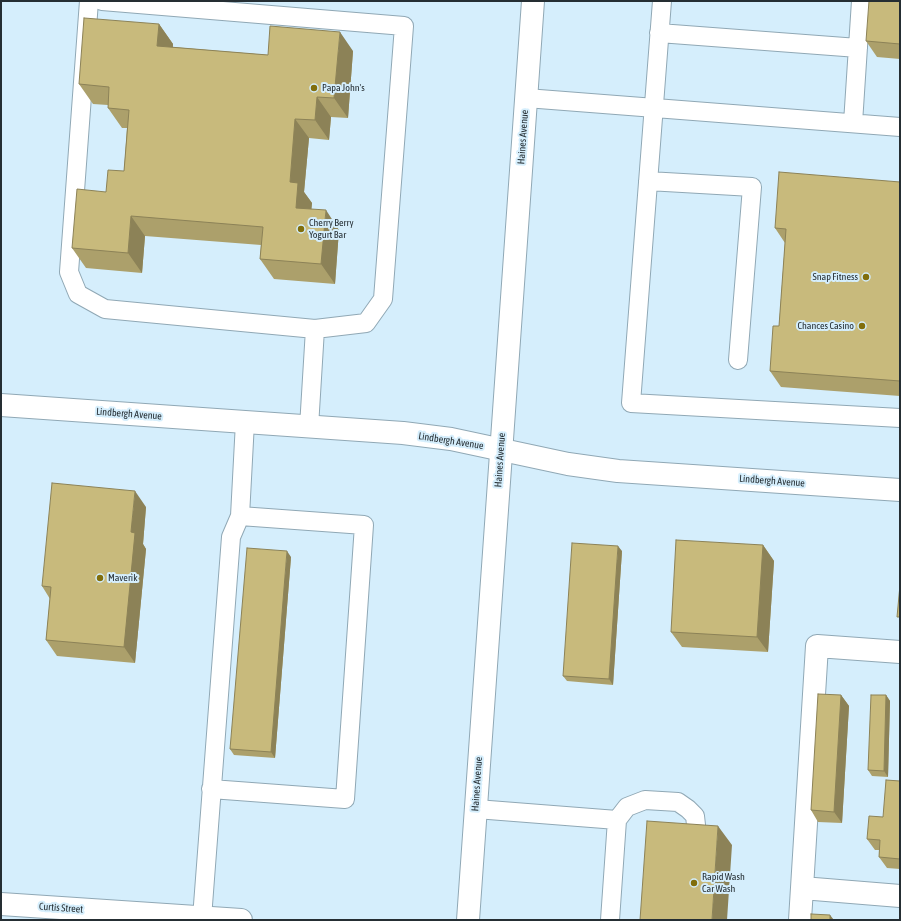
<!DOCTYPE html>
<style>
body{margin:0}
#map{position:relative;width:901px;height:921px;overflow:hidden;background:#d5eefc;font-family:"Asap Condensed",sans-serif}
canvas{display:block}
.frame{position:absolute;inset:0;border:2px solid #252e33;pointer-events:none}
</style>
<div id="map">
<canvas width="901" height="921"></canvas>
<div class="frame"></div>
</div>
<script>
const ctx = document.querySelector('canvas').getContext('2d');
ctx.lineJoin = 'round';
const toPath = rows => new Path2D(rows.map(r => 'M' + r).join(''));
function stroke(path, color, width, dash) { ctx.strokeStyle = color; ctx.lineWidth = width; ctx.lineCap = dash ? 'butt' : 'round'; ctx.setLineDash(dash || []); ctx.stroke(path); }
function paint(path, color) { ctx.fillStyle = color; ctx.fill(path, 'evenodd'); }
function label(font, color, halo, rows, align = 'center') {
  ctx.font = font + ' "Asap Condensed",sans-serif'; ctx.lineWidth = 4; ctx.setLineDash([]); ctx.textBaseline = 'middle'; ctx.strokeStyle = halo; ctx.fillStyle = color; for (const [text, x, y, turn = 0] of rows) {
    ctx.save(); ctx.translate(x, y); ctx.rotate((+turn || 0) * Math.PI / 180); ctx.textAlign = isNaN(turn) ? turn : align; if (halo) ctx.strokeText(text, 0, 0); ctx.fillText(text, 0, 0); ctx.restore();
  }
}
const lane = toPath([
 [89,1,69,272,78,294,105,309,315,329,366,323,383,299,404,26,102,1],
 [662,1,631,403,900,418],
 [659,33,858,48],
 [526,98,900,127],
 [853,123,861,1],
 [648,181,752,187,738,360],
 [309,427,315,329],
 [211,789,345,799,364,525,240,516],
 [476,809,617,820],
 [202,918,231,537,240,516,245,422],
 [610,920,617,820,627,807,645,800,678,802,688,809,695,816,698,843]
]);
const street = toPath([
 [1,405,403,433,451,439,568,464,618,471,900,490],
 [802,888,900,896],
 [1,904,241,920],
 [800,920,817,646,900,652]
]);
const secondary = toPath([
 [468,920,533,1]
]);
stroke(lane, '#90a8b5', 20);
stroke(street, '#90a8b5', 24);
stroke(secondary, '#90a8b5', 24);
stroke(lane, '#fff', 18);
stroke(street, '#fff', 22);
stroke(secondary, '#fff', 22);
paint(toPath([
 [900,1,900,59,877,57,866,41],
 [159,24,173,44,173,47,268,55,353,51,348,118,331,117,329,140,309,138,304,192,312,203,311,209,339,230,335,284,274,279,260,259,261,245,145,236,142,273,86,268,72,248,106,192,124,171,127,128,122,128,108,108,108,105,93,104,79,84],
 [900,182,900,396,781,387,770,371,779,326,785,243,775,228],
 [146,507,143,544,146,549,135,663,57,656,46,640,50,599,42,586],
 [763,545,774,561,768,652,682,647,671,632],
 [622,551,613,685,567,681,563,676],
 [291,557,275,758,234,755,230,749],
 [841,695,849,706,842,823,818,822,811,810],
 [886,695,890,701,888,777,872,776,868,770],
 [900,781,900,869,887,868,879,857,879,850,875,850,867,839,883,817]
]), '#aca06b');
paint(toPath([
 [159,24,173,44,171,66,157,46],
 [340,32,353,51,348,118,334,98],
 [317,97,331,117,329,140,315,120],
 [295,119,309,138,304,192,312,203,310,227,296,208,290,182],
 [326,210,339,230,335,284,321,264],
 [131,216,145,236,142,273,128,253],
 [135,491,146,507,143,544,146,549,135,663,124,647,131,532],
 [763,545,774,561,768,652,757,637],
 [618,546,622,551,613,685,609,679],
 [287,551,291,557,275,758,271,752],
 [841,695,849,706,842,823,834,812],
 [886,695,890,701,888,777,884,771],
 [718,826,732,845,727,920,712,920],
 [830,915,834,920,830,920]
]), '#8c8257');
const building = toPath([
 [869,1,900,1,900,44,866,41,869,1],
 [84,18,159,24,157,46,268,55,270,26,340,32,334,98,317,97,315,120,295,119,290,182,298,183,296,208,326,210,321,264,260,259,263,227,131,216,128,253,72,248,77,189,106,192,108,170,124,171,129,110,108,108,109,87,79,84,84,18],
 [779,172,900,182,900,381,770,371,773,326,779,326,786,229,775,228,779,172],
 [52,483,135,491,131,532,135,533,124,647,46,640,51,587,42,586,52,483],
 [676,540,763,545,757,637,671,632,676,540],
 [572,543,618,546,609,679,563,676,572,543],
 [247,548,287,551,271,752,230,749,247,548],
 [900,585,900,617,897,617,900,585],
 [818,694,841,695,834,812,811,810,818,694],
 [871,695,886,695,884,771,868,770,871,695],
 [886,780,900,781,900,859,879,857,880,840,867,839,869,816,883,817,886,780],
 [647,821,718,826,712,920,640,920,647,821],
 [811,914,830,915,830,920,811,920,811,914]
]);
paint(building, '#c8ba7c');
stroke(building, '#8c8257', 1);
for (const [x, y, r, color] of [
 [314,88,4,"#816e0c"],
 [301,229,4,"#816e0c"],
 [866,277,4,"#816e0c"],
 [862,326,4,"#816e0c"],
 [100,578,4,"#816e0c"],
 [694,883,4,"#816e0c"]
]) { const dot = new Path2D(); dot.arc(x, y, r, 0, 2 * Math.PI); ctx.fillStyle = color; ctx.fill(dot); stroke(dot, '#d5eefc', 1.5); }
label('10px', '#252e33', '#d5eefc', [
 ["Papa John's",322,88],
 ["Cherry Berry",309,223],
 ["Yogurt Bar",309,235],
 ["Snap Fitness",858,277,"right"],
 ["Chances Casino",854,326,"right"],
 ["Maverik",108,578],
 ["Rapid Wash",702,877],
 ["Car Wash",702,889]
], 'left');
label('10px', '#252e33', '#d5eefc', [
 ["Haines Avenue",523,137,-86],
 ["Lindbergh Avenue",129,414,4],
 ["Lindbergh Avenue",451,441,9],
 ["Haines Avenue",500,460,-86],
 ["Lindbergh Avenue",772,481,4],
 ["Haines Avenue",477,784,-86],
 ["Curtis Street",61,908,4]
]);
</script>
